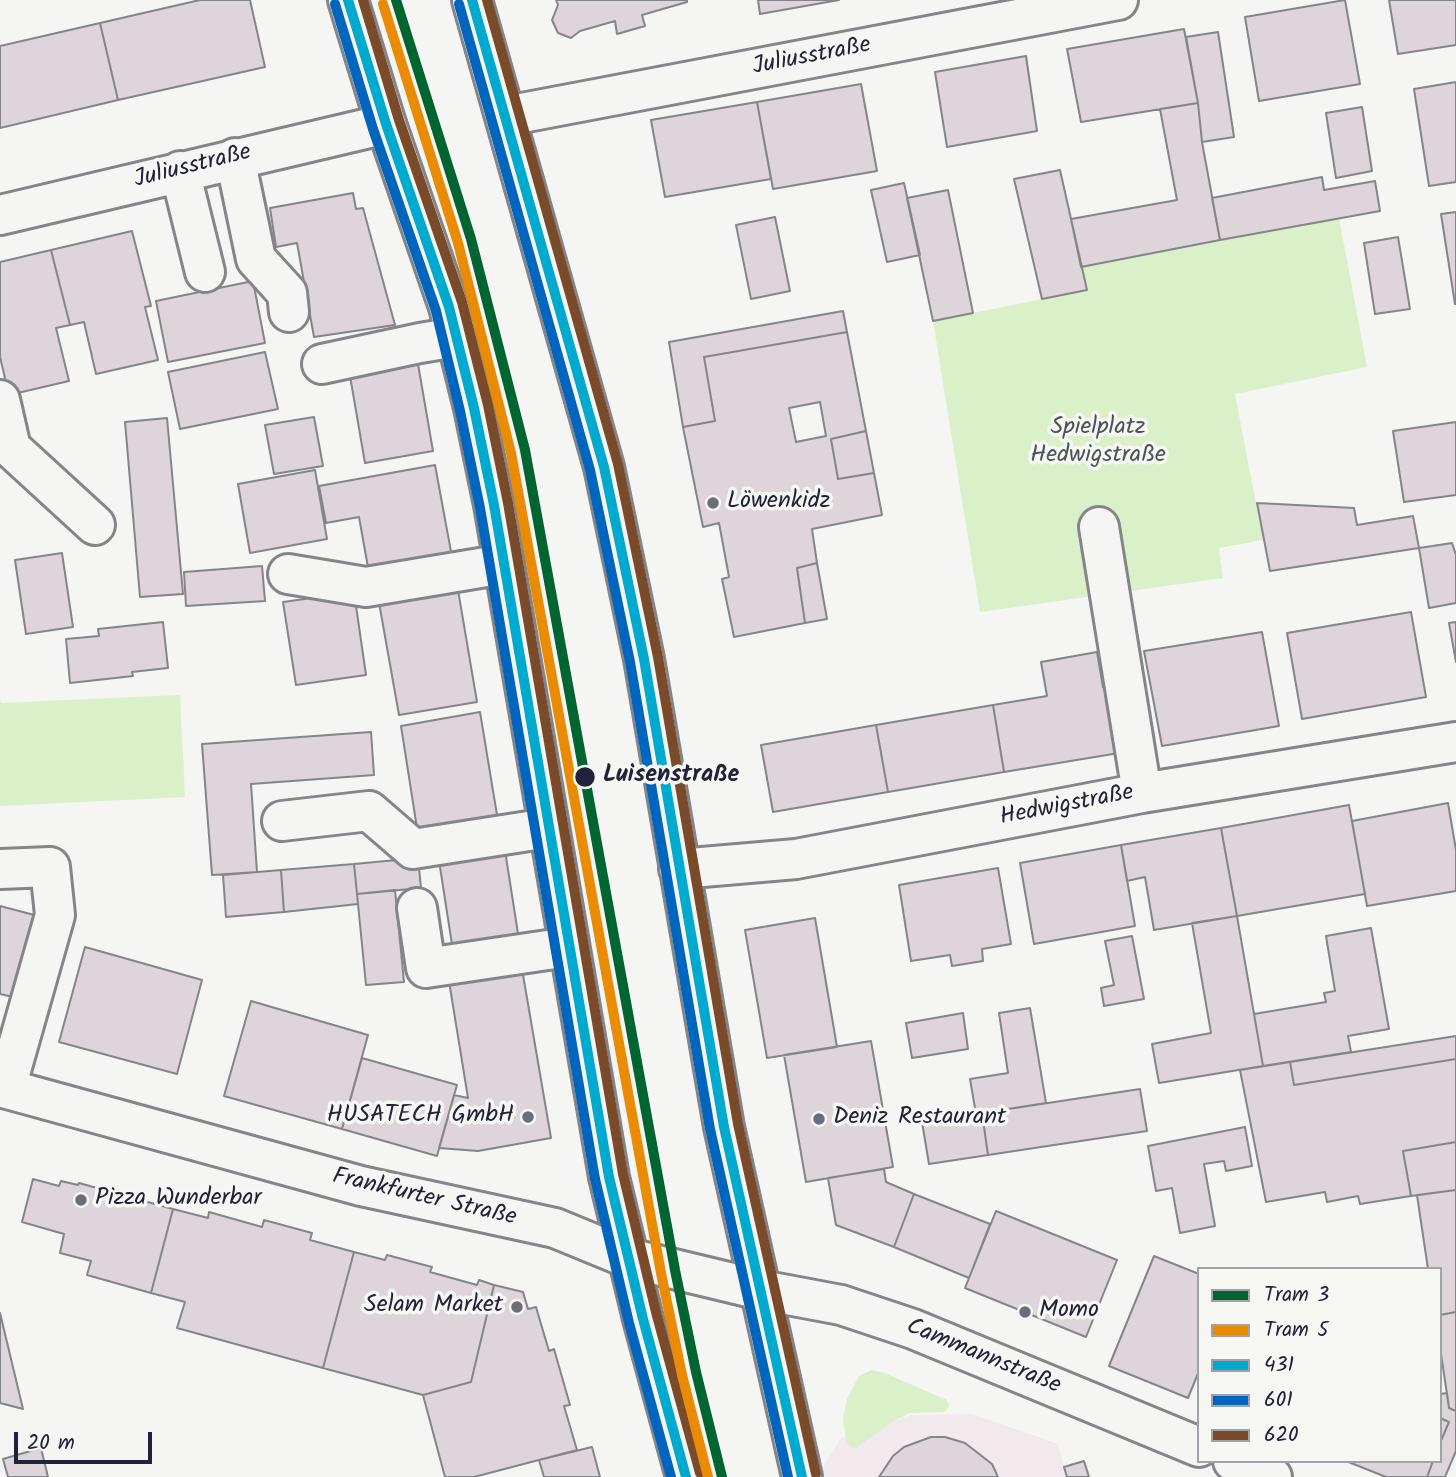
<!DOCTYPE html>
<meta charset="utf-8">
<style>
body{margin:0}
#map{position:relative;width:1456px;height:1477px;overflow:hidden;background:#f5f5f3;font-family:Kalam,sans-serif}
canvas{display:block}
.legend{position:absolute;left:1197px;top:1267px;width:245px;height:196px;box-sizing:border-box;background:#f6f6f2;border:2px solid #a1a1a9;margin:0;padding:9px 12px;list-style:none;font-size:21px;color:#22223b}
.legend li{display:flex;align-items:center;gap:14px;height:35px}
.legend b{width:35px;border:2px solid #a1a1a9}
.scale{position:absolute;left:14px;top:1432px;width:138px;height:32px;box-sizing:border-box;border:4px solid #22223b;border-top:0;padding-left:9px;font-size:21px;line-height:24px;white-space:nowrap;color:#22223b;-webkit-text-stroke:5px #f6f6f2;paint-order:stroke}
</style>
<div id="map">
<canvas width="1456" height="1477"></canvas>
<ul class="legend">
<li><b style="height:9px;background:#006531"></b>Tram 3</li>
<li><b style="height:9px;background:#e98b03"></b>Tram 5</li>
<li><b style="height:9px;background:#00a9ce"></b>431</li>
<li><b style="height:9px;background:#0065bd"></b>601</li>
<li><b style="height:9px;background:#7a4b2a"></b>620</li>
</ul>
<div class="scale">20 m</div>
</div>
<script>
const ctx = document.querySelector('canvas').getContext('2d');
ctx.lineJoin = 'round';
function paint(path, color) { ctx.fillStyle = color; ctx.fill(path, 'evenodd'); }
const toPath = rows => new Path2D(rows.map(r => 'M' + r).join(''));
function stroke(path, color, width, dash) { ctx.strokeStyle = color; ctx.lineWidth = width; ctx.lineCap = dash ? 'butt' : 'round'; ctx.setLineDash(dash || []); ctx.stroke(path); }
function label(font, color, halo, rows, align = 'center') {
  ctx.font = font + ' Kalam,sans-serif'; ctx.lineWidth = 7; ctx.setLineDash([]); ctx.textBaseline = 'middle'; ctx.strokeStyle = halo; ctx.fillStyle = color; for (const [text, x, y, turn = 0] of rows) {
    ctx.save(); ctx.translate(x, y); ctx.rotate((+turn || 0) * Math.PI / 180); ctx.textAlign = isNaN(turn) ? turn : align; if (halo) ctx.strokeText(text, 0, 0); ctx.fillText(text, 0, 0); ctx.restore();
  }
}
paint(toPath([
 [972,1414,1058,1444,1067,1477,817,1477,841,1438,911,1415]
]), '#f1e9ec');
paint(toPath([
 [1339,218,1367,367,1235,394,1263,540,1219,548,1223,578,980,612,933,321,1087,290,1081,267],
 [180,695,185,797,0,806,0,699,1,703],
 [871,1370,882,1372,947,1400,949,1406,945,1412,910,1413,892,1422,856,1448,850,1447,846,1440,843,1419,847,1399,859,1376]
]), '#daf0c9');
const building = toPath([
 [200,0,250,0,265,67,118,100,100,23,200,0],
 [556,0,687,0,687,2,642,15,645,26,617,34,615,21,580,31,571,38,558,33,552,20,558,5,556,0],
 [758,0,839,0,760,14,758,0],
 [1345,0,1360,84,1259,101,1245,17,1345,0],
 [1389,0,1456,0,1456,45,1398,54,1389,0],
 [100,23,118,100,0,128,0,46,100,23],
 [1184,29,1198,103,1081,122,1067,49,1184,29],
 [1218,32,1234,137,1202,142,1198,103,1186,37,1218,32],
 [1026,56,1037,131,947,147,935,72,1026,56],
 [1456,82,1456,182,1429,186,1414,89,1456,82],
 [861,84,877,171,773,189,757,102,861,84],
 [757,102,771,179,665,197,651,120,757,102],
 [1198,103,1202,142,1220,240,1081,267,1071,219,1177,200,1160,109,1198,103],
 [1362,107,1372,171,1336,178,1326,113,1362,107],
 [1060,170,1087,290,1042,299,1014,179,1060,170],
 [1322,177,1324,190,1375,181,1380,211,1220,240,1212,198,1322,177],
 [904,183,920,255,887,262,871,190,904,183],
 [948,190,973,313,933,321,907,198,948,190],
 [353,193,356,209,363,208,395,325,314,337,297,243,276,247,270,208,353,193],
 [1456,212,1456,304,1455,304,1441,214,1456,212],
 [775,217,790,291,751,299,736,225,775,217],
 [132,231,151,306,145,307,158,360,96,374,84,322,70,325,51,250,132,231],
 [1398,237,1410,309,1375,314,1364,243,1398,237],
 [51,250,70,325,56,328,69,381,9,395,0,357,0,262,51,250],
 [253,281,265,343,168,362,156,301,253,281],
 [843,311,847,332,704,357,715,421,683,427,669,342,843,311],
 [847,332,866,431,831,439,838,479,874,473,882,515,812,529,817,563,797,568,805,623,734,637,722,579,729,577,719,523,703,527,683,427,715,421,704,357,847,332],
 [820,402,826,436,796,442,789,408,820,402],
 [265,352,278,409,180,429,168,372,265,352],
 [418,364,433,451,365,463,350,376,418,364],
 [314,417,323,466,274,474,265,425,314,417],
 [167,418,183,594,140,597,125,422,167,418],
 [1456,422,1456,495,1404,502,1393,431,1456,422],
 [866,431,874,473,838,479,831,439,866,431],
 [435,465,452,557,369,573,359,517,326,523,319,486,435,465],
 [315,470,327,539,250,553,238,484,315,470],
 [1257,503,1354,508,1357,525,1413,516,1419,548,1270,571,1257,503],
 [1452,543,1456,555,1456,603,1429,608,1419,548,1452,543],
 [62,553,73,627,26,634,15,560,62,553],
 [817,563,827,619,805,623,797,568,817,563],
 [262,566,265,601,186,606,184,572,262,566],
 [457,584,477,702,399,715,378,597,457,584],
 [354,592,366,675,296,685,283,602,354,592],
 [1411,612,1426,697,1302,719,1287,633,1411,612],
 [163,622,168,668,132,672,133,676,70,683,66,639,99,636,98,629,163,622],
 [1456,622,1456,662,1449,623,1456,622],
 [1262,632,1279,726,1162,746,1144,651,1262,632],
 [1097,652,1103,687,1113,685,1125,752,1004,772,993,705,1047,696,1041,662,1097,652],
 [993,705,1004,772,888,792,876,725,993,705],
 [480,712,499,827,419,841,401,726,480,712],
 [876,725,888,792,773,812,761,745,876,725],
 [371,732,374,775,251,784,257,872,212,875,202,744,371,732],
 [1448,803,1456,850,1456,891,1367,906,1352,821,1448,803],
 [1349,805,1365,894,1237,916,1221,828,1349,805],
 [1221,828,1237,916,1154,930,1145,877,1127,881,1121,845,1221,828],
 [504,844,519,940,453,951,438,854,504,844],
 [1121,845,1135,926,1034,944,1020,863,1121,845],
 [418,858,421,888,357,894,354,864,418,858],
 [354,864,358,904,284,912,281,870,354,864],
 [998,868,1011,944,982,949,983,961,952,966,950,955,911,961,899,885,998,868],
 [281,870,284,912,226,917,223,875,281,870],
 [395,890,404,982,366,985,357,894,395,890],
 [0,906,38,916,17,998,0,994,0,906],
 [1237,916,1263,1066,1159,1083,1152,1044,1211,1033,1192,923,1237,916],
 [815,918,837,1047,767,1058,745,930,815,918],
 [1371,928,1389,1029,1348,1036,1351,1052,1263,1066,1254,1014,1326,1002,1324,993,1335,991,1326,936,1371,928],
 [1132,936,1144,999,1104,1006,1101,988,1114,985,1105,941,1132,936],
 [85,947,202,980,177,1074,59,1042,85,947],
 [521,963,551,1138,478,1151,439,1148,454,1095,468,1098,448,975,521,963],
 [251,1001,368,1035,342,1129,224,1096,251,1001],
 [1030,1008,1046,1103,976,1114,970,1079,1008,1073,999,1013,1030,1008],
 [963,1013,968,1049,912,1058,906,1023,963,1013],
 [1456,1036,1456,1059,1294,1085,1290,1062,1456,1036],
 [871,1041,893,1167,806,1182,784,1055,871,1041],
 [362,1058,457,1085,437,1156,342,1129,362,1058],
 [1456,1059,1456,1142,1403,1151,1411,1196,1360,1204,1358,1196,1327,1202,1325,1192,1266,1202,1240,1070,1290,1062,1294,1085,1456,1059],
 [1140,1089,1147,1131,988,1155,982,1113,1140,1089],
 [982,1113,988,1155,929,1164,922,1122,982,1113],
 [1245,1127,1252,1166,1226,1171,1224,1161,1204,1164,1215,1226,1180,1233,1172,1188,1156,1191,1148,1146,1245,1127],
 [1456,1142,1456,1190,1411,1196,1403,1151,1456,1142],
 [884,1169,886,1182,914,1194,894,1247,836,1225,828,1178,884,1169],
 [33,1179,59,1186,61,1181,78,1185,79,1183,173,1209,151,1293,87,1275,91,1261,60,1253,64,1234,22,1222,33,1179],
 [1456,1190,1456,1312,1440,1315,1440,1269,1428,1269,1417,1195,1456,1190],
 [914,1194,990,1224,969,1278,894,1247,914,1194],
 [173,1209,208,1218,209,1212,262,1227,264,1220,312,1233,310,1240,354,1252,323,1368,177,1328,185,1302,151,1293,173,1209],
 [996,1211,1117,1260,1086,1337,965,1288,996,1211],
 [354,1252,385,1260,387,1255,432,1267,430,1272,477,1285,479,1280,494,1285,471,1382,423,1395,323,1368,354,1252],
 [1154,1256,1199,1274,1199,1371,1188,1398,1109,1366,1154,1256],
 [494,1285,523,1292,528,1309,536,1307,549,1351,554,1349,570,1405,564,1406,577,1450,474,1477,445,1477,423,1395,471,1382,494,1285],
 [1456,1312,1456,1411,1449,1408,1440,1347,1440,1315,1456,1312],
 [0,1313,23,1409,0,1403,0,1313],
 [1447,1393,1449,1408,1456,1411,1456,1451,1445,1477,1427,1477,1433,1461,1440,1461,1440,1443,1449,1422,1440,1418,1440,1394,1447,1393],
 [1440,1418,1449,1422,1440,1443,1440,1418],
 [931,1437,945,1437,965,1443,992,1464,998,1477,879,1477,893,1456,904,1447,931,1437],
 [592,1447,600,1477,544,1477,539,1460,592,1447],
 [41,1448,48,1477,8,1477,3,1459,41,1448],
 [1084,1461,1089,1477,1067,1477,1064,1467,1084,1461],
 [1346,1461,1433,1461,1427,1477,1386,1477,1346,1461]
]);
paint(building, '#ddd5da');
stroke(building, '#858589', 2);
const minor = toPath([
 [506,116,1118,0],
 [235,158,256,259,287,293,289,312],
 [180,171,205,272],
 [0,215,386,124],
 [322,364,420,343,456,337],
 [0,400,11,448,95,525],
 [1099,527,1142,793],
 [288,574,366,587,504,564],
 [282,821,369,811,413,849,548,828],
 [0,869,50,867,55,915,6,1088],
 [679,869,796,859,1142,793,1456,742],
 [417,908,426,968,568,947],
 [0,1087,361,1186,555,1228,628,1258,761,1290,841,1305,913,1329,1199,1447],
 [1233,1461,1272,1477]
]);
const major = toPath([
 [348,0,386,124,449,307,474,408,494,505,609,1177,643,1319,686,1477],
 [472,0,604,467,644,659,724,1127,802,1477]
]);
stroke(minor, '#858589', 44);
stroke(major, '#858589', 44);
stroke(minor, '#f5f5f3', 38);
stroke(major, '#f5f5f3', 38);
stroke(toPath([
 [348,0,386,124,449,307,474,408,494,505,609,1177,643,1319,686,1477],
 [472,0,604,467,644,659,724,1127,802,1477]
]), '#00a9ce', 10);
stroke(toPath([
 [335,4,373,129,436,311,460,411,480,508,595,1179,629,1323,671,1477],
 [459,4,590,470,630,662,710,1129,788,1477]
]), '#0065bd', 10);
stroke(toPath([
 [363,0,399,120,462,302,488,405,508,503,623,1174,657,1316,700,1473],
 [487,0,618,464,658,657,738,1124,816,1474]
]), '#7a4b2a', 10);
stroke(toPath([
 [396,0,471,239,525,450,675,1270,696,1372,722,1477]
]), '#006531', 10);
stroke(toPath([
 [383,4,458,243,511,453,661,1273,682,1375,708,1477]
]), '#e98b03', 10);
for (const [x, y, r, color] of [
 [713,503,7,"#6c6c7b"],
 [585,777,11,"#22223b"],
 [528,1117,7,"#6c6c7b"],
 [819,1119,7,"#6c6c7b"],
 [81,1200,7,"#6c6c7b"],
 [517,1307,7,"#6c6c7b"],
 [1025,1312,7,"#6c6c7b"]
]) { const dot = new Path2D(); dot.arc(x, y, r, 0, 2 * Math.PI); ctx.fillStyle = color; ctx.fill(dot); stroke(dot, '#f6f6f2', 2.5); }
label('24px', '#22223b', '#f6f6f2', [
 ["Juliusstraße",812,58,-11],
 ["Juliusstraße",193,168,-14],
 ["Hedwigstraße",1067,807,-11],
 ["Frankfurter Straße",424,1199,13],
 ["Cammannstraße",983,1358,22]
]);
label('24px', '#4a5456', '#f6f6f2', [
 ["Spielplatz",1098,429],
 ["Hedwigstraße",1098,457]
]);
label('24px', '#22223b', '#f6f6f2', [
 ["Löwenkidz",727,503],
 ["HUSATECH GmbH",514,1117,"right"],
 ["Deniz Restaurant",833,1119],
 ["Pizza Wunderbar",95,1200],
 ["Selam Market",503,1307,"right"],
 ["Momo",1039,1312]
], 'left');
label('bold 24px', '#22223b', '#f6f6f2', [
 ["Luisenstraße",603,777]
], 'left');
</script>
